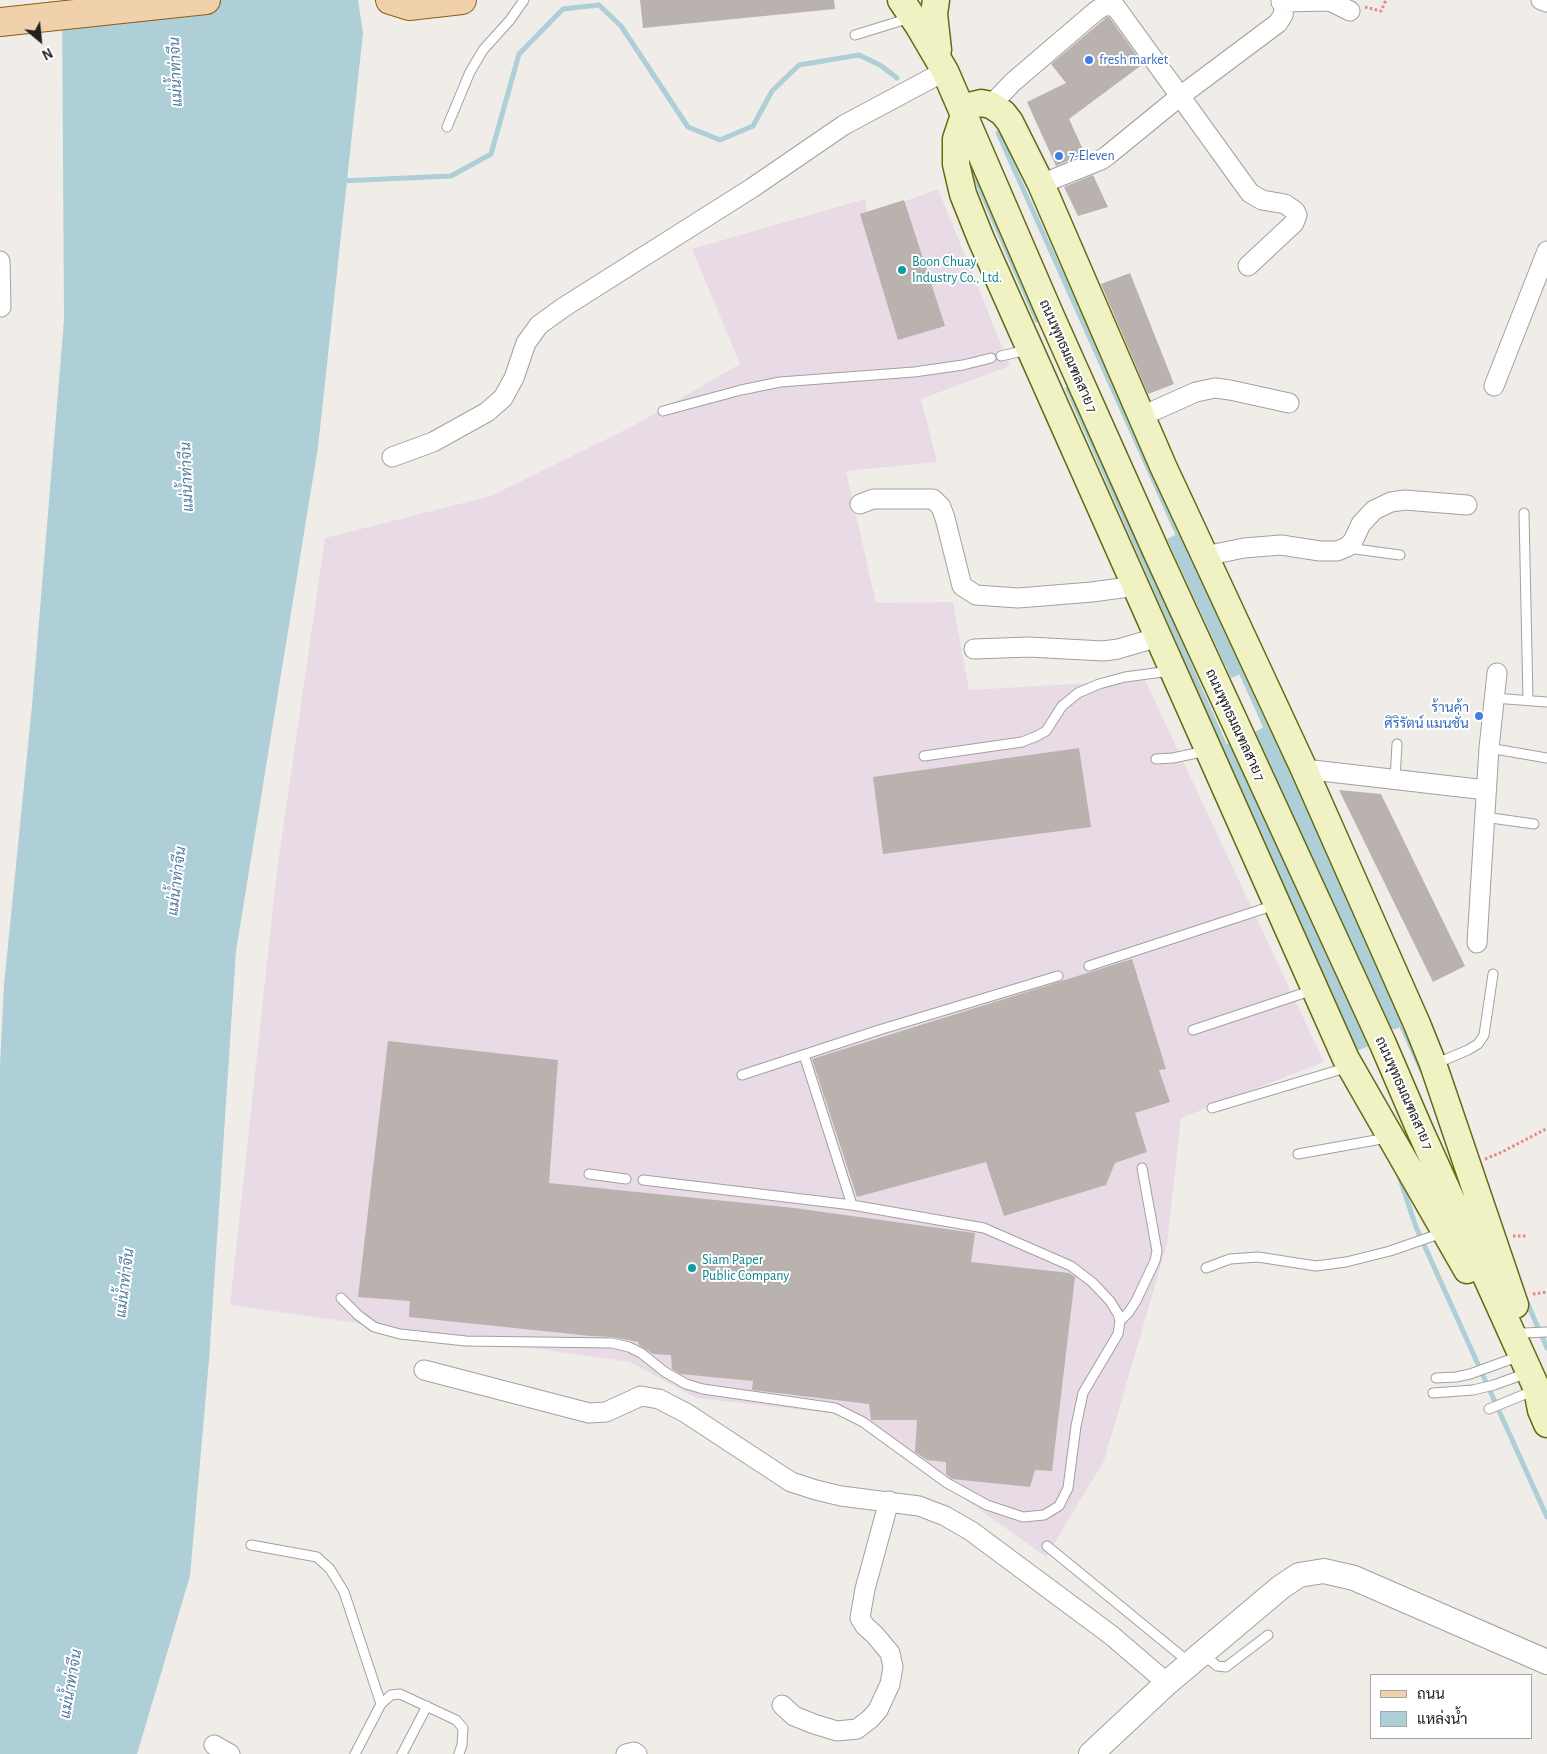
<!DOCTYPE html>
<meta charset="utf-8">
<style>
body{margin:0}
#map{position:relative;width:1547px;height:1754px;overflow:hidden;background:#f0ede8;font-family:"Alegreya Sans",Sarabun,sans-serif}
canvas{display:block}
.legend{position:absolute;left:1370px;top:1674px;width:162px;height:65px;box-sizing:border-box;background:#fff;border:1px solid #a6a6a6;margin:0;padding:6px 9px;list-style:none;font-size:15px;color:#202020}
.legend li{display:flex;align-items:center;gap:10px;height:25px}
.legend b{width:25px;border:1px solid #a6a6a6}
.north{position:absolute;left:15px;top:15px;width:50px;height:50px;-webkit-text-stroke:4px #fff;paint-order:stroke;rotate:152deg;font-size:14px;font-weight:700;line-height:20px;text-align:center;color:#202020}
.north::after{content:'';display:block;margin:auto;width:18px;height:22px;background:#202020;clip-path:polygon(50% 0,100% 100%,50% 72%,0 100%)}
</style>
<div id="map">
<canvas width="1547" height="1754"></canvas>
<ul class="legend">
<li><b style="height:6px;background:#f1d1ac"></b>ถนน</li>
<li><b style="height:14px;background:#aecfd7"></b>แหล่งน้ำ</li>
</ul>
<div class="north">N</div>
</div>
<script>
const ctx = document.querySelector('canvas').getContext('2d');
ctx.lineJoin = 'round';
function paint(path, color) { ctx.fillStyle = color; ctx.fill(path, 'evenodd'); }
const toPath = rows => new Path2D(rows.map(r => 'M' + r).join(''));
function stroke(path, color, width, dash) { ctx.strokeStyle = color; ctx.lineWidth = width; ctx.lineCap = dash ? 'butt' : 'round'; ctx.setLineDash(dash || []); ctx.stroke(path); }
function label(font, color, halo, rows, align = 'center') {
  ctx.font = font + ' "Alegreya Sans",Sarabun,sans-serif'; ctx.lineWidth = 4; ctx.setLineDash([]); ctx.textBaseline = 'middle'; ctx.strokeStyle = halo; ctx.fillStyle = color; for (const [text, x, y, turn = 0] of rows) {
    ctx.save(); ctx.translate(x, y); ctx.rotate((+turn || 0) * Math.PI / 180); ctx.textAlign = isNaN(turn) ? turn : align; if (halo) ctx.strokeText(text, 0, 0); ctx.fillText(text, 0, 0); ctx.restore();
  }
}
paint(toPath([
 [938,189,1010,366,921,399,937,462,846,471,876,603,953,602,969,690,1145,680,1324,1062,1181,1118,1167,1244,1104,1461,1046,1557,847,1415,696,1398,630,1362,230,1305,277,870,325,538,491,496,633,426,740,364,692,249,865,199,868,215]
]), '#e8dbe6');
paint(toPath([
 [62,0,358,0,363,33,318,447,236,951,209,1360,190,1576,137,1754,0,1754,0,1066,4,985,32,705,64,320],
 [1185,530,1249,670,1231,678,1167,539],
 [1272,723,1404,1025,1396,1029,1392,1029,1388,1024,1255,732],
 [1230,743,1370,1042,1369,1046,1359,1050,1355,1049,1217,751,1223,746]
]), '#aecfd7');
stroke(toPath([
 [998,133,1180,539],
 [972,170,1037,320],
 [341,181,451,176,491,154,519,54,563,9,599,5,621,26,688,127,720,140,753,126,772,91,799,65,859,55,880,65,897,78],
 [1068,389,1227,751],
 [1240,670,1268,732],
 [1399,1020,1422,1071],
 [1399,1176,1416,1227,1547,1517],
 [1526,1300,1547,1348]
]), '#aecfd7', 5);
paint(toPath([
 [640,0,834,0,835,9,643,28],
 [1107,17,1109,17,1143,64,1069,119,1085,154,1056,166,1027,102,1066,83,1051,64],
 [1093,175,1108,207,1078,216,1064,187],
 [904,200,945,326,898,340,860,214],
 [1130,273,1174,384,1148,394,1101,284],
 [1079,748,1091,827,883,854,873,777],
 [1339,790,1381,794,1465,966,1433,982],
 [1132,959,1166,1069,1159,1070,1170,1102,1135,1113,1147,1152,1115,1163,1106,1185,1004,1216,986,1162,857,1197,812,1059],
 [388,1041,558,1060,549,1183,794,1208,975,1233,971,1262,1069,1273,1075,1277,1052,1471,1035,1470,1030,1487,952,1479,946,1474,946,1462,927,1460,915,1452,917,1420,871,1420,869,1404,752,1390,753,1381,680,1374,672,1369,671,1355,653,1354,639,1345,638,1342,612,1337,591,1336,409,1317,410,1301,358,1297]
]), '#b9b2ae');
const service = toPath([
 [855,35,910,18],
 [447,127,470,72,483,50,510,20,524,0],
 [1001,356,1027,350],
 [663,411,741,390,780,382,914,372,963,365,991,358],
 [1524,513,1528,700],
 [1348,548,1400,555],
 [1493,698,1547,702],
 [1489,748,1547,758],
 [924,756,1022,742,1037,736,1046,731,1062,706,1078,693,1099,684,1125,677,1170,671],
 [1156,759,1173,758,1206,751],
 [1395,779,1397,744],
 [1484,817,1534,824],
 [1089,966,1275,905],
 [1193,1030,1313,990],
 [1435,1064,1468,1050,1478,1044,1484,1035,1493,974],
 [742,1075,879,1030,1058,976],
 [1212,1108,1349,1067],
 [1298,1154,1387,1138],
 [589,1174,626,1179],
 [643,1180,852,1205,804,1055],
 [1206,1268,1230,1259,1258,1257,1316,1266,1346,1262,1390,1251,1442,1233],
 [341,1298,358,1315,374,1327,400,1334,466,1341,612,1343,629,1347,641,1353,665,1372,686,1384,703,1389,835,1408,863,1422,947,1483,987,1505,1023,1517,1044,1515,1059,1506,1068,1488,1076,1426,1083,1393,1118,1334,1120,1321,1118,1314,1110,1301,1092,1282,1071,1266,984,1228,852,1205],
 [1120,1321,1129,1312,1136,1301,1155,1261,1157,1251,1142,1168],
 [1524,1333,1547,1332],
 [1436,1378,1456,1377,1470,1374,1517,1357],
 [1433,1393,1473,1390,1494,1385,1527,1373],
 [1489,1409,1535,1390],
 [251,1545,317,1557,330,1569,344,1592,381,1704],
 [1047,1546,1190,1663],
 [1203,1654,1217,1666,1226,1667,1268,1635],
 [355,1754,381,1704,391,1695,400,1694,456,1720,463,1728,462,1745,459,1754],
 [402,1754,427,1706]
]);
const minor = toPath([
 [1541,0,1547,2],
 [1281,2,1330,1,1350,11],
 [991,105,1013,82,1096,11,1104,6,1115,6,1250,193,1262,200,1285,204,1295,211,1297,215,1294,223,1248,266],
 [1041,184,1101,160,1108,155,1179,97,1278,23,1283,15,1284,8,1281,0],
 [0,261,1,307],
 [1494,386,1547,251],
 [1142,416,1196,392,1215,388,1230,390,1289,403],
 [392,457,433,442,487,412,503,398,514,378,526,343,539,325,564,307,752,188,844,125,945,71],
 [860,504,873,499,933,499,941,507,945,518,962,586,976,595,1018,598,1092,592,1136,586],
 [1205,556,1244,548,1281,545,1320,551,1337,551,1347,547,1353,541,1361,524,1374,510,1391,502,1405,500,1467,505],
 [974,649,1029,647,1103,651,1118,649,1159,637],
 [1304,769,1486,790],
 [1477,943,1489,748,1497,673],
 [424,1370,589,1413,606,1412,641,1396,659,1399,686,1413,791,1482,816,1490,841,1496,919,1506,945,1516,971,1531,1111,1635,1167,1683],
 [782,1705,794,1716,814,1724,837,1731,857,1729,870,1719,878,1710,890,1684,893,1667,890,1653,875,1635,865,1626,860,1618,865,1589,889,1501],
 [214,1745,230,1754],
 [626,1754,634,1752,637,1754]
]);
const tertiary = toPath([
 [1091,1754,1167,1683,1281,1587,1299,1575,1324,1571,1354,1578,1547,1662]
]);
const secondary = toPath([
 [901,0,918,25,945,71,1050,314,1156,551,1383,1044,1419,1128,1537,1389,1541,1410,1547,1424],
 [936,0,934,14,938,50],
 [961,108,981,103,991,105,1003,113,1010,122,1041,184,1163,466,1304,769,1417,1024,1433,1064,1515,1305],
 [964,115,956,139,956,164,963,194,981,239,1346,1059,1467,1270]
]);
const primary = toPath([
 [390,0,409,6,462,0],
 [0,22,206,0]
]);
stroke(service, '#a1a1a1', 11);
stroke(minor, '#a1a1a1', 21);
stroke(tertiary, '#a1a1a1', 26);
stroke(secondary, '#646b13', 29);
stroke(primary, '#895f13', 30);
stroke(toPath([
 [1365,7,1381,11,1386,0],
 [1485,1159,1500,1153,1546,1129],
 [1513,1236,1528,1236],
 [1533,1294,1547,1292]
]), '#e98880', 3, [2.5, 2.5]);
stroke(service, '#fff', 9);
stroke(minor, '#fff', 19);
stroke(tertiary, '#fff', 24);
stroke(secondary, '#f1f2c4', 26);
stroke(primary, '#f1d1ac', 28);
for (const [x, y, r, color] of [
 [1089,60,5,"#3f7fe0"],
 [1059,156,5,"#3f7fe0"],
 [902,270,5,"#0f9aa8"],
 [1479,716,5,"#3f7fe0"],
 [692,1268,5,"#0f9aa8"]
]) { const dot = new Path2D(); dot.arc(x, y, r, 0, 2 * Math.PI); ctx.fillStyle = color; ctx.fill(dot); stroke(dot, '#fff', 2); }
label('14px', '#366cbe', '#fff', [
 ["fresh market",1099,60],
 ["7-Eleven",1069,156],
 ["ร้านค้า",1469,708,"right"],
 ["ศิริรัตน์ แมนชั่น",1469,724,"right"]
], 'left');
label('14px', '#0d838f', '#fff', [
 ["Boon Chuay",912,262],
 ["Industry Co., Ltd.",912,278],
 ["Siam Paper",702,1260],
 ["Public Company",702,1276]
], 'left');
label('14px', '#202020', '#fff', [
 ["ถนนพุทธมณฑลสาย 7",1068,356,66],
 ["ถนนพุทธมณฑลสาย 7",1235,725,65],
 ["ถนนพุทธมณฑลสาย 7",1404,1093,66]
]);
label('italic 15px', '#547a9e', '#fff', [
 ["แม่น้ำท่าจีน",176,72,-92],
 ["แม่น้ำท่าจีน",187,477,-92],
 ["แม่น้ำท่าจีน",177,881,-83],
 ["แม่น้ำท่าจีน",125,1283,-83],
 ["แม่น้ำท่าจีน",71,1684,-80]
]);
</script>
